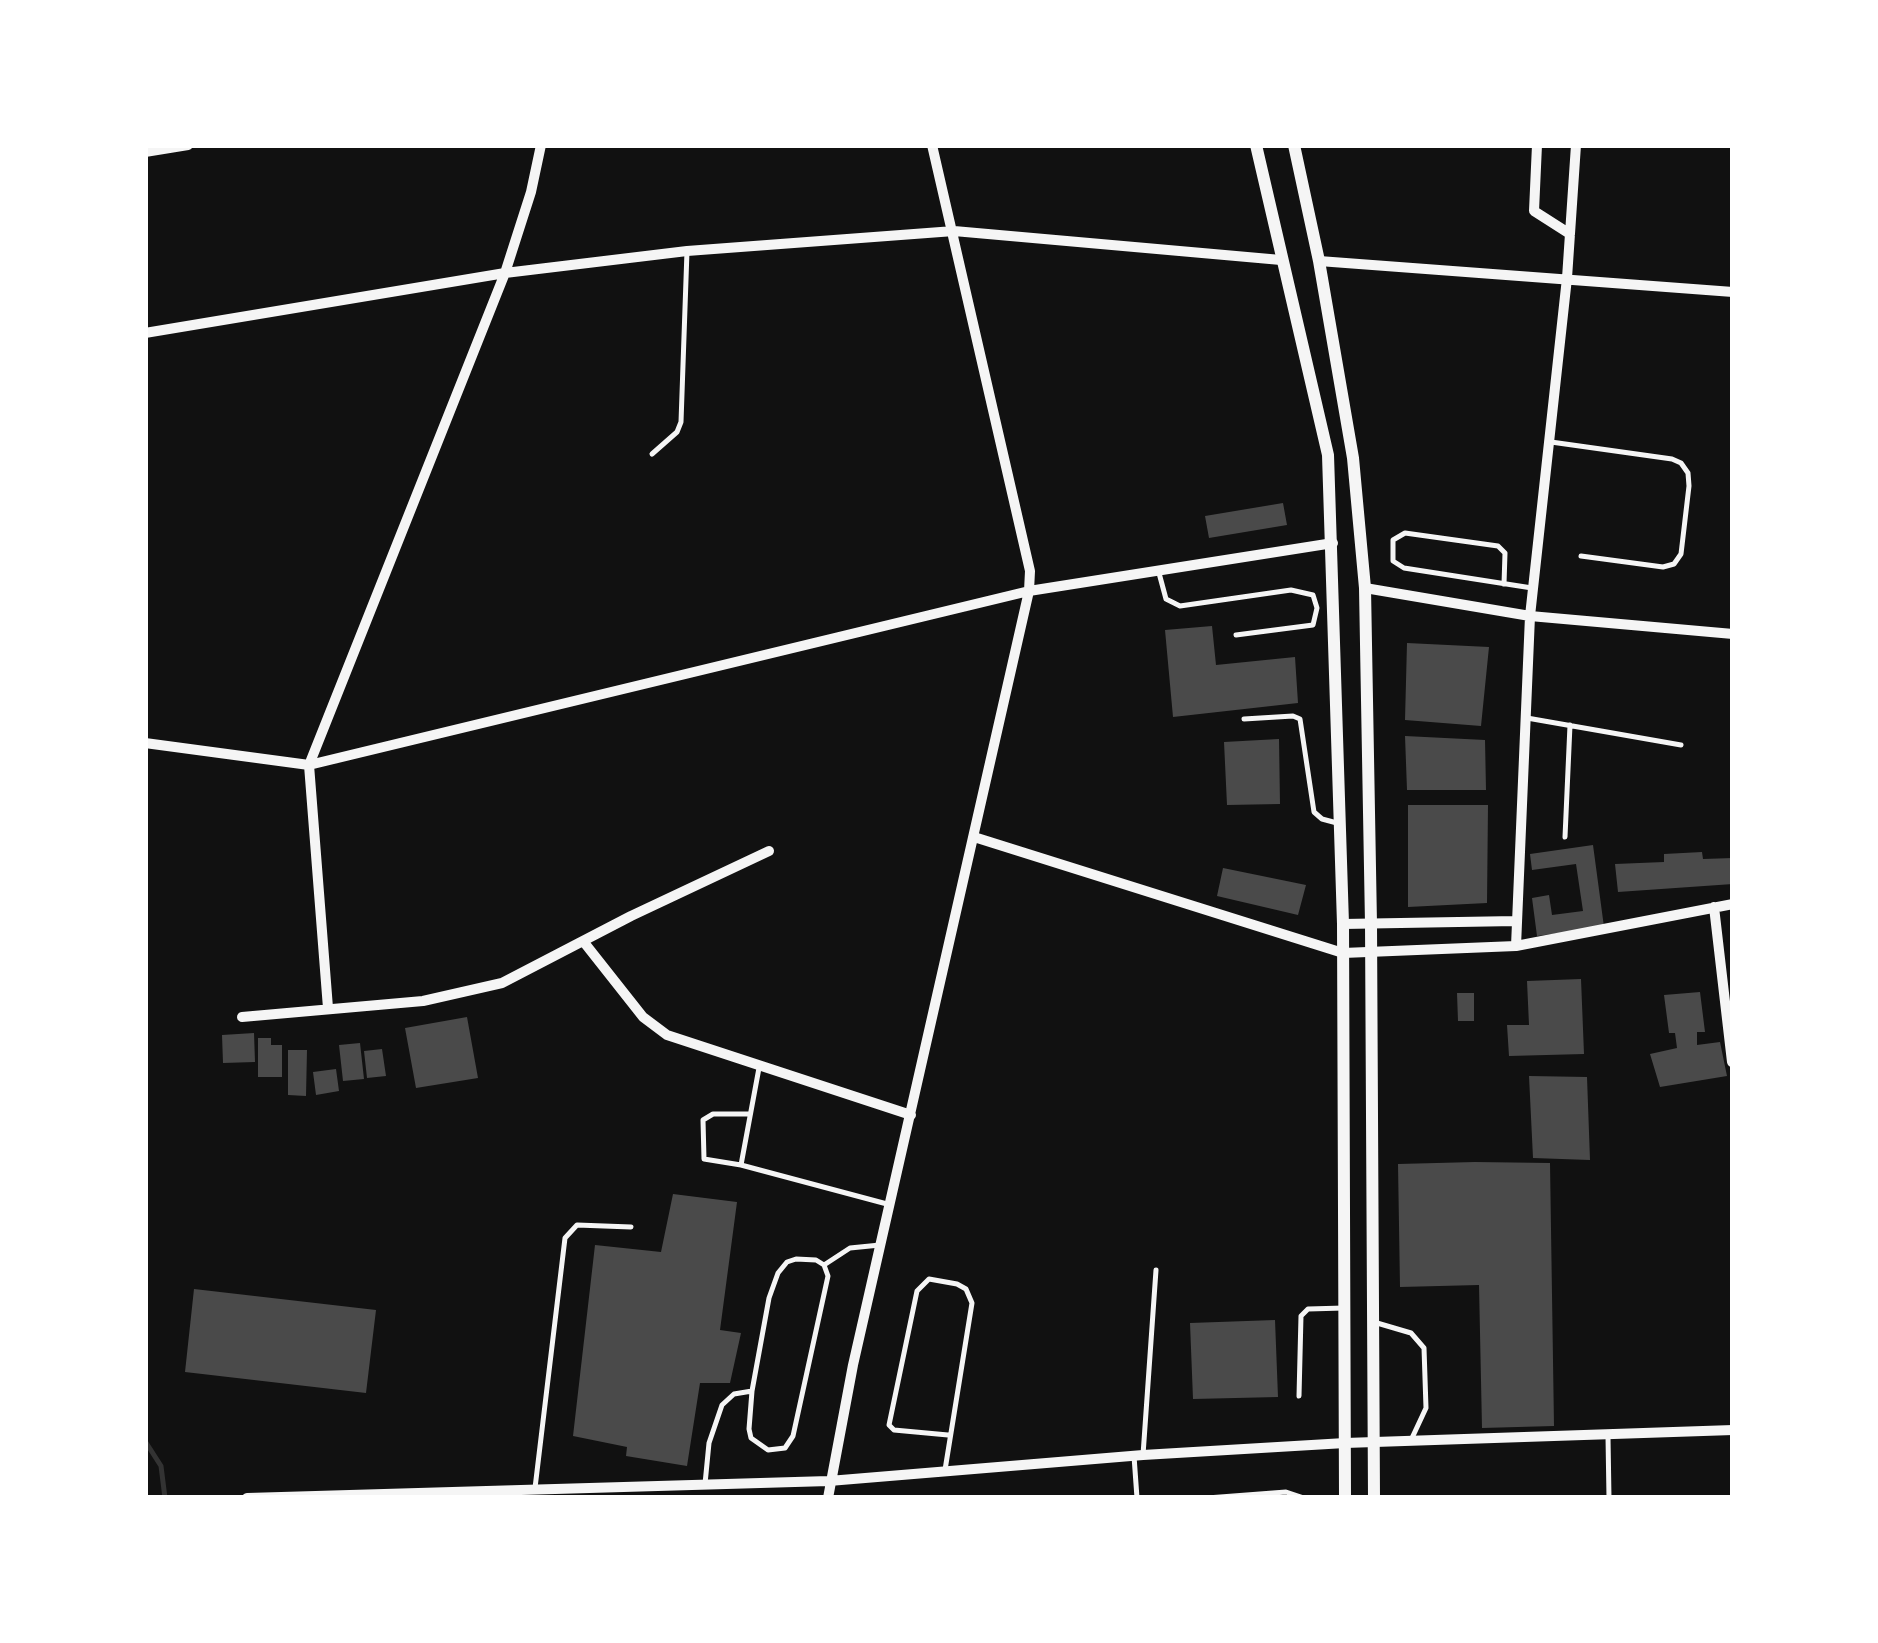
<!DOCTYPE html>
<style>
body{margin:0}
#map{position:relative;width:1878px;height:1643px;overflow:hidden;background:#111;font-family:"PT Serif",serif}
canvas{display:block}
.frame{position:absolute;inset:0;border:148px solid #fff;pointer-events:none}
</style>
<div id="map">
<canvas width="1878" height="1643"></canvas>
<div class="frame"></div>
</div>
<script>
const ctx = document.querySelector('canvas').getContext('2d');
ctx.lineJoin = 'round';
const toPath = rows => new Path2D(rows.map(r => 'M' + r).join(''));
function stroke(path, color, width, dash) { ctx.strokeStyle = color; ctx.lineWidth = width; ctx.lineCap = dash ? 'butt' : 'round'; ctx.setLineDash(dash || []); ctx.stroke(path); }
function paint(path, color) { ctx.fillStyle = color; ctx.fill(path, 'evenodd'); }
stroke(toPath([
 [145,1441,161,1466,165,1498]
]), '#333', 5);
paint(toPath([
 [1283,503,1287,525,1209,538,1205,516],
 [1212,626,1216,665,1295,657,1298,703,1173,717,1165,630],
 [1407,643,1489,647,1481,726,1405,720],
 [1405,736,1485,740,1486,790,1407,790],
 [1279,739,1280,804,1227,805,1224,742],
 [1408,805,1488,805,1487,903,1408,907],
 [1593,845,1604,927,1537,936,1532,898,1549,895,1552,915,1583,911,1576,864,1532,870,1530,854],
 [1702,852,1703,859,1733,858,1733,884,1618,892,1615,864,1664,862,1664,854],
 [1223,868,1306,885,1298,915,1217,896],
 [1581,979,1584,1054,1509,1056,1507,1025,1529,1025,1527,981],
 [1700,992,1705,1032,1697,1032,1697,1045,1720,1042,1727,1076,1660,1087,1650,1054,1677,1048,1675,1033,1669,1033,1664,995],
 [1457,993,1474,993,1474,1021,1458,1021],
 [467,1017,478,1078,416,1088,405,1028],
 [254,1033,255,1062,223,1063,222,1035],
 [258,1038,271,1038,271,1045,282,1045,282,1077,258,1077],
 [360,1043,364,1079,343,1081,339,1045],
 [382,1049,386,1076,367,1078,364,1051],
 [288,1050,307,1050,306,1096,288,1095],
 [336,1069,339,1091,316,1095,313,1072],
 [1529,1076,1587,1077,1590,1160,1533,1158],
 [1475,1162,1550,1163,1554,1426,1482,1428,1479,1285,1400,1287,1398,1164],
 [673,1194,737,1202,720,1330,741,1333,730,1383,700,1383,687,1466,626,1456,627,1447,573,1436,595,1245,661,1252],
 [194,1289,376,1310,366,1393,185,1372],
 [1275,1320,1278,1397,1193,1399,1190,1323]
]), '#4a4a4a');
stroke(toPath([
 [1551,442,1672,459,1681,463,1688,473,1689,486,1681,554,1674,564,1663,567,1581,556],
 [652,454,677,432,681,422,687,251],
 [1159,573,1166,599,1180,606,1291,590,1313,595,1317,608,1313,625,1236,635],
 [1504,584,1505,553,1498,546,1405,533,1393,540,1393,561,1404,568,1532,588],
 [1527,718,1681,745],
 [1244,719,1293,716,1300,719,1314,812,1322,819,1337,823],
 [1565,837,1570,725],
 [759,1068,741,1165,887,1204],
 [741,1165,704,1159,703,1120,713,1114,749,1114],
 [824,1265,850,1248,880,1245],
 [1377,1323,1411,1333,1424,1348,1426,1408,1412,1438],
 [1299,1396,1301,1316,1308,1309,1344,1308],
 [1608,1437,1609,1498],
 [1143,1455,1156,1270],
 [1134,1456,1137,1498],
 [945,1470,972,1303,966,1289,957,1284,929,1279,917,1291,889,1425,894,1430,948,1435],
 [705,1484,709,1443,722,1405,734,1394,752,1391,769,1298,778,1273,787,1262,796,1259,816,1260,824,1265,828,1276,793,1436,785,1448,768,1450,751,1438,749,1429,752,1391],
 [535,1488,565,1238,577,1225,631,1227],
 [1207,1498,1286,1492,1304,1498]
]), '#f5f5f5', 5);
stroke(toPath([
 [1537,145,1534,211,1570,234],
 [145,152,188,145],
 [1319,261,1733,292],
 [145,333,505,273,687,251,954,231,1281,260],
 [1365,588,1530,616,1733,634],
 [145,743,309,765,1029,591,1333,543],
 [974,837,1343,953,1516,946,1733,904],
 [1714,907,1732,1062],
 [1343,924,1516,921],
 [583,941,643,1017,667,1035,911,1115],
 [1516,946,1530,616,1567,278,1576,145],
 [328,1008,309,765,505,273,531,192,541,145],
 [242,1017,423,1001,502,983,631,916,769,851],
 [247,1498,829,1481,1143,1455,1345,1443,1733,1430],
 [828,1498,853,1365,1029,591,1030,571,932,145]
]), '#f5f5f5', 10);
stroke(toPath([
 [1256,145,1328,455,1343,924,1345,1498],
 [1294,145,1319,261,1353,458,1365,588,1371,924,1374,1498]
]), '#f5f5f5', 12);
</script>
